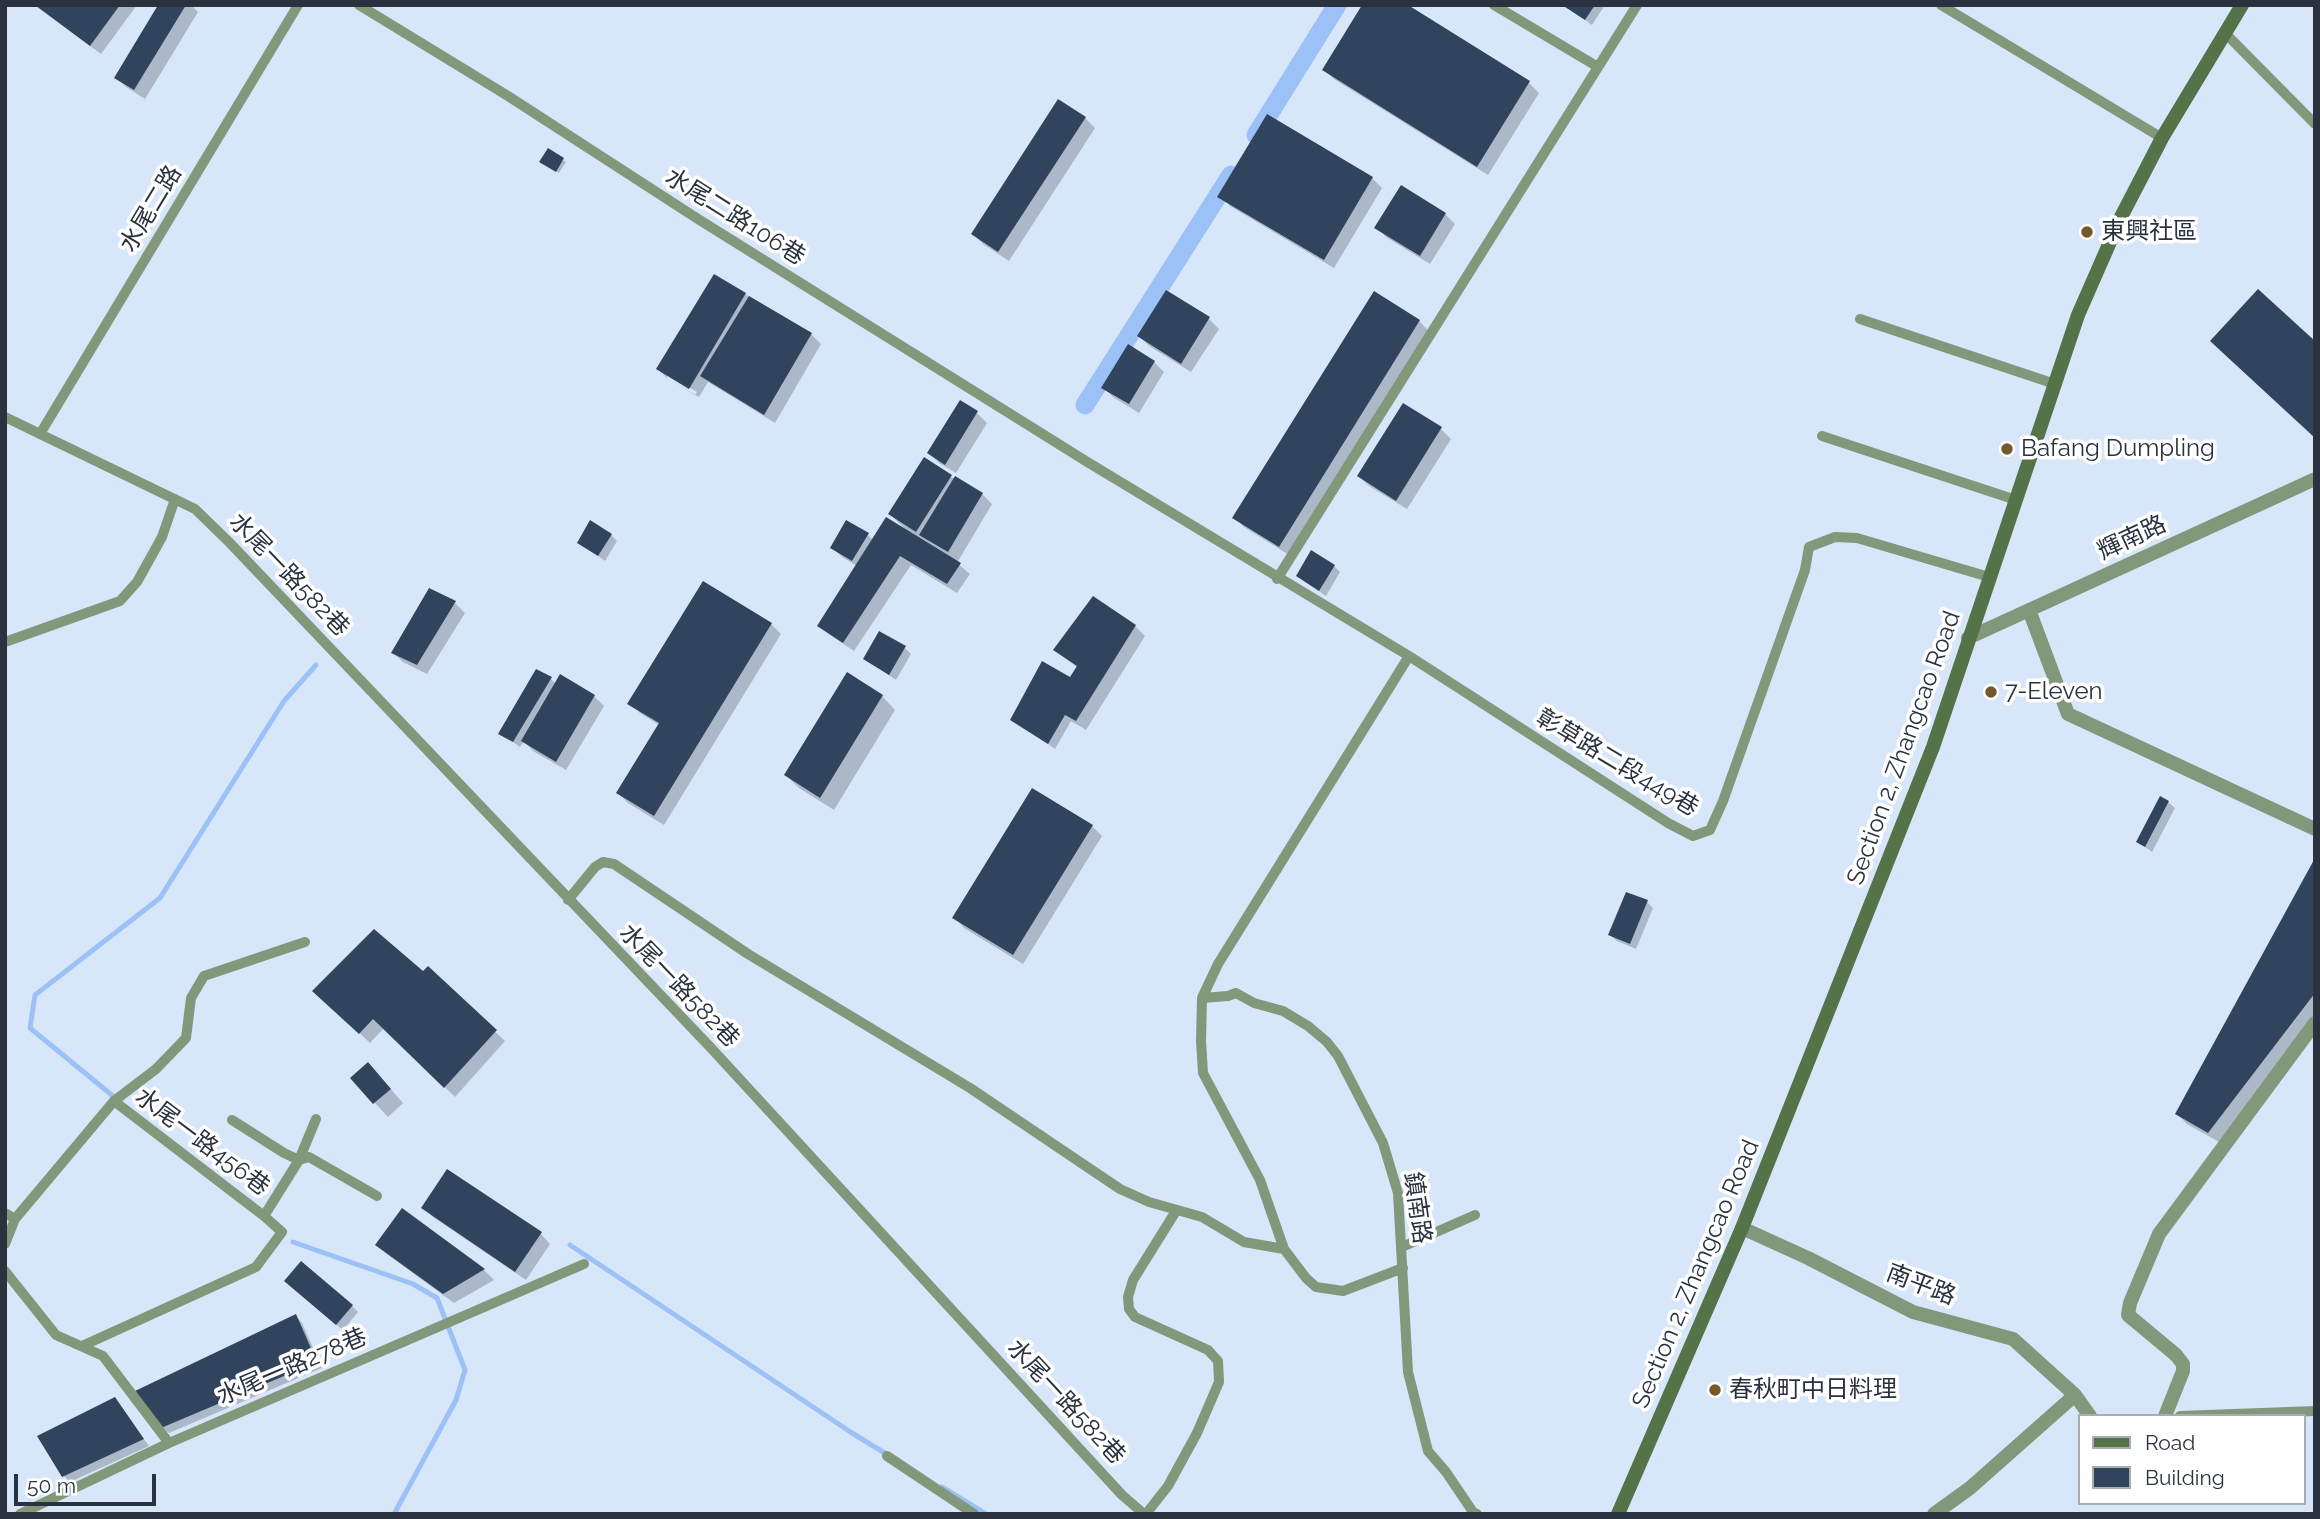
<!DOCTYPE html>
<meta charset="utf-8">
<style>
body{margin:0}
#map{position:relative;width:2320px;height:1519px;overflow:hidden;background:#d8e6fa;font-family:Raleway,sans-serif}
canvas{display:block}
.frame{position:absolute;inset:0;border:7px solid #29323e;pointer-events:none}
.legend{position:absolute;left:2078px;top:1414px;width:228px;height:91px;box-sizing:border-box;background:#fff;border:2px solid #a9adb2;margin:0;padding:9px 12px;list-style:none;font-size:21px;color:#29323e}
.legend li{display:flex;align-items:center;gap:14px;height:35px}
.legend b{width:35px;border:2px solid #a9adb2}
.scale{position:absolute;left:14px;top:1474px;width:142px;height:32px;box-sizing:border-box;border:4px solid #29323e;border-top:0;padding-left:9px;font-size:21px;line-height:24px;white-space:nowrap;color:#29323e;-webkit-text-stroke:5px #fff;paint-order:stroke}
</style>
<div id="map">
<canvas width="2320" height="1519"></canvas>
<div class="frame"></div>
<ul class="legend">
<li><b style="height:9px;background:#547348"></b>Road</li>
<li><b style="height:19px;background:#31445e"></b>Building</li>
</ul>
<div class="scale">50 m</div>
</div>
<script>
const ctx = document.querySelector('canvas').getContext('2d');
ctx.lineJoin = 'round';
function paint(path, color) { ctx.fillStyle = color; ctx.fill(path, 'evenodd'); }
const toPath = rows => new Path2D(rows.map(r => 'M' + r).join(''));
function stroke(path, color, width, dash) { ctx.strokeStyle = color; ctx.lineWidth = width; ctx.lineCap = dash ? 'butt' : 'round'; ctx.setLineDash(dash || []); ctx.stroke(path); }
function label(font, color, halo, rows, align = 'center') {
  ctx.font = font + ' Raleway,"Noto Sans TC",sans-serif'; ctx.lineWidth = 7; ctx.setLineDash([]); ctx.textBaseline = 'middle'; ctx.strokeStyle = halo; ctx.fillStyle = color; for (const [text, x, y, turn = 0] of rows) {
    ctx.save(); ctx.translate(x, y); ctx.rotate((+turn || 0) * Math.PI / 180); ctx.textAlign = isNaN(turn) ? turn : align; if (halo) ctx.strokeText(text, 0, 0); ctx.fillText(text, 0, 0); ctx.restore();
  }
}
paint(toPath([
 [34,5,137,5,101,54],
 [160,5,191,5,198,12,145,99,126,87,116,77],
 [1564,5,1605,5,1592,25],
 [1324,69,1529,83,1539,93,1488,175,1334,79],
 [1085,118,1095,128,1009,261,983,244,973,234],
 [548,151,566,162,559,173,544,164],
 [1372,178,1382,188,1334,268,1230,206,1220,196],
 [1445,214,1455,224,1430,264,1386,237,1377,227],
 [715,276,811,334,821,344,775,423,708,382,699,397,668,378,695,395,697,392,667,374,667,378,658,369],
 [1209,319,1219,329,1191,372,1149,346,1139,336],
 [1419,321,1429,331,1289,555,1244,527,1234,517],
 [1154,362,1164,372,1139,413,1113,397,1103,387],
 [960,402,977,413,987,423,956,473,939,463,929,453],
 [1404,405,1441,429,1451,439,1407,509,1369,486,1359,476],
 [951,477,982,494,992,504,957,563,970,574,957,593,911,565,854,651,830,635,820,625,857,566,842,557,832,547,868,535,873,540,905,529,890,514],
 [611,535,617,541,605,561,579,542],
 [1334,566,1340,572,1326,596,1298,576],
 [1093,598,1135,626,1145,636,1086,730,1071,721,1055,749,1012,719,1070,680,1078,668,1055,650],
 [455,603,465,613,427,674,403,662,393,653],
 [771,624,781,634,664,825,628,803,618,793,659,725,640,713,630,703],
 [905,648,911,654,896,680,865,659],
 [551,679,556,684,594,696,604,706,566,770,533,751,524,741,520,747,500,733],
 [882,696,895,710,834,810,799,788,786,775],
 [2168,802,2175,808,2152,852,2138,842],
 [1092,826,1102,836,1023,964,964,928,955,918],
 [2315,862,2315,1015,2219,1142,2187,1124,2177,1114],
 [1647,902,1653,908,1636,949,1617,941,1610,935],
 [428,968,505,1041,455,1097,384,1028,370,1043,325,1000,423,973],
 [352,1078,381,1078,403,1103,388,1117],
 [423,1207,541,1234,550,1244,526,1280,433,1217],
 [403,1211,484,1270,494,1280,454,1303,388,1255,378,1245],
 [292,1287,352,1306,358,1312,343,1330],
 [296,1316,302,1323,322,1368,169,1433,162,1427],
 [115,1399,149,1446,70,1482,64,1476]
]), '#0003');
stroke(toPath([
 [113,1096,30,1028,35,995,160,898,284,701,316,665],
 [293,1242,413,1284,437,1298,465,1370,456,1400,394,1514],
 [570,1245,852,1433,888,1455],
 [942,1487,986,1514]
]), '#9bc1f7', 5);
stroke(toPath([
 [1256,135,1337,5],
 [1085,405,1231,175]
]), '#9bc1f7', 19);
paint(toPath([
 [35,5,120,5,90,46],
 [158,5,186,5,134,90,114,78],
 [1362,5,1408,5,1530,81,1477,167,1322,70],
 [1562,5,1595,5,1585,20],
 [1058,99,1086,117,998,252,971,234],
 [1267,114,1373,177,1324,260,1217,197],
 [548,148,564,158,556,172,539,162],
 [1401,185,1446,213,1420,256,1374,228],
 [714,274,746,293,689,389,656,369],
 [2258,289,2315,341,2315,438,2210,341],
 [1166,290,1210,317,1181,364,1137,336],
 [1374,291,1420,320,1279,547,1232,518],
 [749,296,812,333,764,415,700,376],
 [1128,344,1155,361,1129,404,1101,388],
 [960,400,978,411,945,465,927,453],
 [1403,403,1442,427,1396,501,1357,476],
 [924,457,952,475,916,532,888,514],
 [955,476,983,493,948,552,919,535],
 [886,517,961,563,947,584,900,556,843,643,817,626],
 [590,520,612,534,598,556,577,543],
 [846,520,869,533,852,561,830,548],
 [1311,550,1335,565,1319,591,1296,576],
 [703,581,772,623,654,816,616,793,659,723,627,704],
 [429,588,456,601,417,665,391,653],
 [1093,596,1136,625,1076,721,1065,715,1048,744,1010,720,1042,661,1070,677,1077,666,1053,650],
 [879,631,906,646,889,675,863,659],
 [536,669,552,677,513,742,498,734],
 [847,672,883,695,820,798,784,775],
 [560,674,595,695,556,762,521,741],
 [1032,788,1093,825,1013,955,952,918],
 [2160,796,2169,801,2145,847,2136,842],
 [2315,858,2315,993,2208,1133,2175,1114],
 [1626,892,1648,900,1630,944,1608,935],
 [374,929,423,971,428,966,497,1030,444,1088,373,1019,359,1034,312,991],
 [368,1062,391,1089,373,1104,350,1078],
 [447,1169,542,1232,515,1272,421,1208],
 [402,1208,485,1269,443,1294,375,1245],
 [301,1261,353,1305,336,1325,284,1281],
 [296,1314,317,1362,161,1428,135,1391],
 [115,1397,144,1439,62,1477,37,1436]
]), '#31445e');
stroke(toPath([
 [359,5,508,96,698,219,1089,463,1409,656,1668,823,1693,836,1710,830,1723,801,1805,570,1809,547,1835,537,1857,538,1989,577],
 [1494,5,1598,67],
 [1941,5,2162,138],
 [2226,34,2315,124],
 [1860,319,2055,384],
 [5,417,195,509,229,542,712,1049,1122,1495,1144,1514],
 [40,434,298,5],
 [1822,436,2016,500],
 [1277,579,1637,5],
 [5,642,120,601,137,582,162,537,175,499],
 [568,900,595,867,603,862,614,864,748,954,970,1088,1120,1189,1149,1202,1202,1217,1244,1242,1284,1249],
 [1202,998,1228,996,1236,993,1254,1003,1283,1011,1308,1026,1327,1042,1338,1056,1383,1143,1398,1193,1408,1372,1428,1451,1446,1472,1473,1512,1477,1514],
 [232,1120,284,1153,299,1160,309,1157,377,1196],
 [5,1213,15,1219],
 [264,1216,299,1160,316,1119],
 [5,1244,15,1219,114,1101,156,1069,186,1038,191,998,204,976,305,942],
 [1402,1247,1475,1215],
 [1403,1268,1343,1291,1316,1287,1306,1278,1284,1249,1260,1180,1203,1073,1201,1041,1202,998,1218,964,1409,656],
 [5,1271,56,1335,103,1356,169,1443],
 [82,1346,256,1267,282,1232,264,1216,114,1101],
 [2180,1416,2315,1411],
 [887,1456,974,1514],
 [20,1514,169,1443,584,1264],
 [1146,1514,1168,1486,1197,1433,1219,1382,1218,1361,1208,1350,1135,1317,1129,1309,1128,1297,1133,1280,1176,1211]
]), '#83987b', 10);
stroke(toPath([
 [2029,610,2068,714,2315,829],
 [1968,638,2315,479],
 [1742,1228,1808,1258,1913,1312,2013,1339,2075,1395,2090,1416],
 [2165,1416,2183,1371,2183,1364,2176,1355,2128,1315,2130,1303,2159,1234,2315,1023],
 [1934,1514,1970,1488,2075,1395]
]), '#83987b', 14);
stroke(toPath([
 [1618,1514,1742,1228,1933,747,2078,315,2121,217,2162,138,2242,5]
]), '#547348', 14);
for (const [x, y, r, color] of [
 [2087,232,7,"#75592c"],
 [2007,449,7,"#75592c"],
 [1991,692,7,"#75592c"],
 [1715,1390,7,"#75592c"]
]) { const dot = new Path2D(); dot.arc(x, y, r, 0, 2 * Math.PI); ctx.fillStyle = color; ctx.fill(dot); stroke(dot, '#fff', 2.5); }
label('24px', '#29323e', '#fff', [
 ["水尾二路",151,209,-59],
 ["水尾二路106巷",735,217,32],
 ["輝南路",2132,538,-25],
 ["水尾一路582巷",289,575,46],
 ["Section 2, Zhangcao Road",1904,748,-70],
 ["彰草路二段449巷",1617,763,31],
 ["水尾一路582巷",679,986,46],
 ["水尾一路456巷",202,1142,37],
 ["鎮南路",1417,1208,82],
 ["Section 2, Zhangcao Road",1696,1274,-67],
 ["南平路",1921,1285,21],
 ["水尾一路278巷",292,1367,-23],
 ["水尾一路582巷",1066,1402,47]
]);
label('24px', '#29323e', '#fff', [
 ["東興社區",2101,232],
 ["Bafang Dumpling",2021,449],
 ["7-Eleven",2005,692],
 ["春秋町中日料理",1729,1390]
], 'left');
</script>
